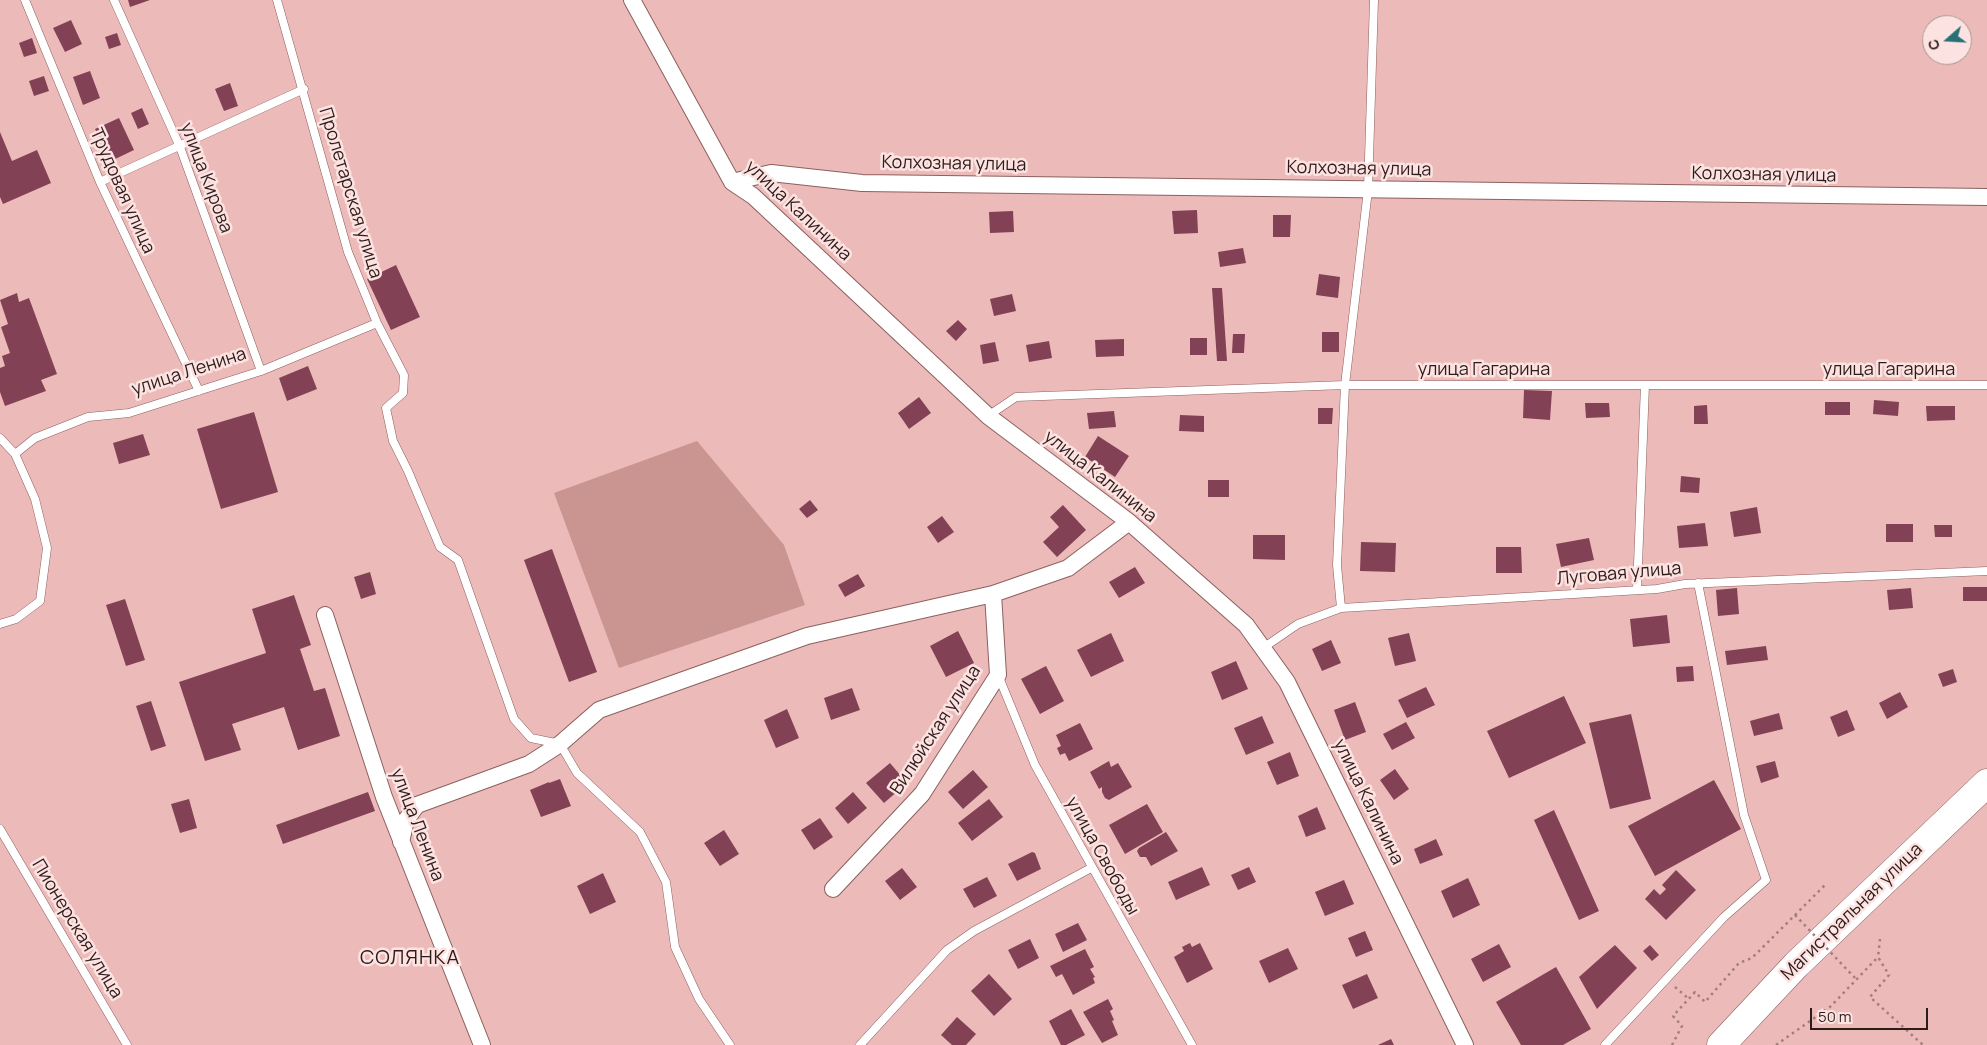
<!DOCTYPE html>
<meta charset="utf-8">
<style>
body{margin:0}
#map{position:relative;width:1987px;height:1045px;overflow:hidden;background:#ecbbb9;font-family:Manrope,sans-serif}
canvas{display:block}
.north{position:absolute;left:1922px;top:15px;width:50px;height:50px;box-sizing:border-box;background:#fce3e1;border:1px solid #aa9392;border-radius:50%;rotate:251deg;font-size:14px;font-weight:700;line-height:20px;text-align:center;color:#2e1c1b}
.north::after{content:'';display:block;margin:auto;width:18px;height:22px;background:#267076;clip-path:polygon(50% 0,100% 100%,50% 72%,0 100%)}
.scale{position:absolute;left:1810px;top:1008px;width:118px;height:22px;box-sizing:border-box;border:2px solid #2e1c1b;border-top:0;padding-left:6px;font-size:15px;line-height:18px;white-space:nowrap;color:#2e1c1b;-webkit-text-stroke:4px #fce3e1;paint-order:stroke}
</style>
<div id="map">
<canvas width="1987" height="1045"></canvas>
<div class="north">С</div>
<div class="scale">50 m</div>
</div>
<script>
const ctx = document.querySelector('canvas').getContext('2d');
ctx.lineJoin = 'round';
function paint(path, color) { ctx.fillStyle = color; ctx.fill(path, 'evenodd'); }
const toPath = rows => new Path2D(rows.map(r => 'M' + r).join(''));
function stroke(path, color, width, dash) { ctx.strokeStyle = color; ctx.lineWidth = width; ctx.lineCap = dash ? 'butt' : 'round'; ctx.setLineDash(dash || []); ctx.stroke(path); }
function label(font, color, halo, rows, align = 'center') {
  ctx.font = font + ' Manrope,sans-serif'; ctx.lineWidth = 5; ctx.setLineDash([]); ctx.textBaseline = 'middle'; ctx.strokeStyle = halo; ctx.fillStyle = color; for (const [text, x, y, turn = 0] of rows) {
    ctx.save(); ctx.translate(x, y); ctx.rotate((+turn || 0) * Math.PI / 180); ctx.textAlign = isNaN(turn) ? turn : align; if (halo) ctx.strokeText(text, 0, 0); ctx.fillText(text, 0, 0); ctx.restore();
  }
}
paint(toPath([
 [697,441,784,545,805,605,619,668,554,493]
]), '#ca9491');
paint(toPath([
 [128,0,150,0,130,7],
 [71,20,82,44,65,52,53,28],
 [117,33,121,45,109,49,105,37],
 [32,38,37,53,24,57,19,43],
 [90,71,100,98,83,105,73,77],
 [44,76,49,91,34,96,29,81],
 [230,83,238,106,224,111,215,89],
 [142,108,149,124,138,129,131,113],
 [119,118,134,150,111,161,95,129],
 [0,132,12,161,37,150,51,183,3,204,0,197],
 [1197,210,1198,233,1174,234,1172,211],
 [1013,211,1014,232,990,233,989,212],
 [1273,215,1291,215,1290,237,1273,237],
 [1243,248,1246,263,1220,267,1218,252],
 [396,265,420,317,391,330,367,279],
 [1319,274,1340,277,1338,298,1316,295],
 [1212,288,1222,288,1227,361,1217,361],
 [17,293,19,302,29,298,57,374,41,380,46,391,5,406,0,392,0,368,5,366,2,356,10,353,1,327,8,324,0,300],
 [1012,294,1016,311,994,316,990,299],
 [958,320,967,329,956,341,946,331],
 [1322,332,1339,332,1339,352,1322,352],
 [1233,334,1245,334,1244,353,1232,353],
 [1190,338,1207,338,1207,355,1190,355],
 [1124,339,1124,356,1096,357,1095,340],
 [1049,341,1052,358,1029,362,1026,345],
 [995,342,999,361,983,364,980,345],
 [308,366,317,389,287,401,279,378],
 [1524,390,1552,391,1550,420,1523,418],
 [919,397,931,413,909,429,898,413],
 [1874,400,1899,402,1898,416,1873,414],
 [1825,402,1850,402,1850,415,1825,415],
 [1585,403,1609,403,1610,417,1586,418],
 [1707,405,1708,424,1694,424,1694,406],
 [1926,406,1955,406,1955,420,1927,421],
 [1318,408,1333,408,1332,424,1318,424],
 [1114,411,1116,427,1089,429,1087,413],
 [254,412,278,492,221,509,197,429],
 [1180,415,1204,416,1204,432,1179,431],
 [143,434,150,455,119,464,113,443],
 [1098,436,1129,456,1115,477,1085,457],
 [1681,476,1700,478,1699,493,1680,492],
 [1208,480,1229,480,1229,497,1208,497],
 [810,500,818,510,807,518,799,509],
 [1063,505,1086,530,1057,557,1043,542,1059,527,1050,517],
 [1757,507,1761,533,1734,537,1730,512],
 [942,516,954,532,938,543,927,527],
 [1705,523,1708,546,1679,548,1677,526],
 [1886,524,1913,524,1913,542,1886,542],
 [1934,525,1952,525,1952,537,1935,537],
 [1253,535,1285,535,1285,560,1253,559],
 [1589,538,1594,560,1561,567,1556,544],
 [1361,542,1396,543,1395,572,1360,571],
 [1496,547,1521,547,1522,573,1496,573],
 [552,549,597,672,569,682,524,560],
 [1135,567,1145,583,1119,598,1109,582],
 [370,572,376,594,361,599,354,577],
 [858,574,865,586,845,597,838,585],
 [1963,587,1987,587,1987,601,1963,601],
 [1737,588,1739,614,1718,616,1716,590],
 [1911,588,1913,608,1889,610,1887,590],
 [294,595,311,645,300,649,314,691,325,688,340,736,298,750,284,707,232,724,241,750,205,761,179,682,266,653,252,609],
 [125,599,145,660,126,666,106,605],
 [1667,615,1670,643,1633,647,1630,619],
 [958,631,974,663,946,677,930,646],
 [1111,633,1124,661,1091,677,1077,650],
 [1409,633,1416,661,1395,666,1388,638],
 [1331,640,1341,663,1322,671,1312,649],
 [1766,646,1768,660,1727,665,1725,651],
 [1236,661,1248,689,1222,700,1211,672],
 [1046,666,1064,701,1040,714,1021,679],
 [1693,666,1694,681,1677,682,1676,667],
 [1953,669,1957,682,1943,687,1938,674],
 [1426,687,1435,705,1407,718,1398,700],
 [852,688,860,710,831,720,824,698],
 [1900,692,1908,707,1887,719,1879,703],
 [1564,696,1586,743,1509,778,1487,731],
 [151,701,166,746,151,751,136,706],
 [1355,702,1366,732,1345,740,1334,710],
 [787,709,799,738,776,748,764,720],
 [1847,710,1855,730,1838,737,1830,717],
 [1779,713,1783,729,1754,736,1750,721],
 [1631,714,1651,799,1610,809,1589,723],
 [1262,716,1274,743,1246,755,1234,728],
 [1406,722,1415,738,1392,750,1383,734],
 [1080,723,1093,749,1069,761,1065,753,1060,755,1057,748,1061,746,1056,735],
 [1290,752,1299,776,1277,785,1267,762],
 [1109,761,1111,767,1118,763,1132,787,1109,800,1105,798,1102,792,1102,787,1099,789,1090,772],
 [1775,761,1779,777,1761,783,1756,766],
 [890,763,907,783,884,803,866,783],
 [1395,769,1409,789,1394,800,1380,780],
 [973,770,988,787,963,809,948,792],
 [560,779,571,806,541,817,530,790,549,782,549,783],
 [1714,780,1741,829,1655,876,1628,826],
 [368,792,375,811,283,844,276,825],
 [853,792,867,808,848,824,835,808],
 [189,799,197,828,180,833,171,804],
 [989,799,1003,817,972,841,958,823],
 [1147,804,1163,832,1125,854,1109,825],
 [1317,807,1326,829,1306,837,1298,816],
 [1554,810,1599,911,1579,920,1534,820],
 [820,818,833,837,814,850,801,830],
 [724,830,739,854,720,866,704,843],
 [1166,832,1178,851,1151,866,1146,857,1140,857,1137,851,1139,848],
 [1436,839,1443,855,1420,864,1414,849],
 [1032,852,1035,853,1041,869,1017,881,1008,864],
 [1202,867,1210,885,1176,900,1168,882],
 [1249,867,1256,882,1238,890,1231,875],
 [902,868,917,887,900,900,885,881],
 [1676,870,1696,890,1666,920,1645,899,1654,889,1660,895,1666,889,1662,885],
 [603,873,616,902,590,914,577,886],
 [987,877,997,896,974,908,963,889],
 [1468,878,1480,905,1453,918,1441,891],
 [1344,880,1354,904,1325,916,1315,892],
 [1078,923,1087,940,1063,952,1055,934],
 [1365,931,1373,950,1356,957,1348,938],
 [1030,939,1039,958,1018,969,1008,950],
 [1190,943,1192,947,1200,943,1213,969,1187,983,1174,957,1184,951,1182,947],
 [1499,944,1511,967,1483,982,1471,959],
 [1615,945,1637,968,1597,1009,1579,977],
 [1650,945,1659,955,1652,961,1643,951],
 [1288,948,1298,969,1269,983,1259,961],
 [1085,949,1094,967,1090,969,1095,977,1093,978,1095,983,1073,995,1062,974,1056,977,1050,966],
 [1556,967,1591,1029,1563,1045,1521,1045,1496,1002],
 [989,974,1012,999,994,1016,971,991],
 [1367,974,1378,998,1353,1009,1342,985],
 [1108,999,1113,1009,1110,1011,1114,1020,1112,1021,1118,1035,1102,1043,1083,1012],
 [1071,1009,1085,1035,1066,1045,1061,1045,1049,1021],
 [957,1017,976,1034,966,1045,952,1045,941,1035],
 [1391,1039,1394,1045,1378,1045]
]), '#834155');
const lane = toPath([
 [25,0,100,182,199,391],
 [114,0,180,147,261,371],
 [277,0,348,252,377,323,404,375,403,393,386,408,393,441,408,471,440,547,458,560,514,719,531,738,560,744,577,773,640,832,666,882,675,947,699,999,730,1045],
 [100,182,304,89],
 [988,416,1016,397,1345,385,1987,385],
 [0,438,15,454,35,499,47,548,40,601,16,619,0,624],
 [15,454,35,438,88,417,129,413,261,371,377,323],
 [1637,590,1645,385],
 [1341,608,1337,565,1345,385,1368,190,1374,0],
 [1263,648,1298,624,1341,608,1657,589,1685,584,1987,571],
 [998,675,1035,765,1192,1045],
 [0,829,127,1045],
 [860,1045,947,950,974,931,1091,868],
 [1605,1045,1724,917,1766,880,1744,815,1698,583]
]);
const street = toPath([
 [632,0,732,182,753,196,988,416,1129,522,1246,625,1287,682,1465,1045],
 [732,182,771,173,862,183,1987,197],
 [325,615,384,797,482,1045],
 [401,842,406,820,417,805,529,764,560,744,599,710,807,636,993,594,1068,568,1129,522],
 [833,889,922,794,998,675,993,594]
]);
const highway = toPath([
 [1721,1045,1796,965,1987,783]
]);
stroke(lane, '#8b605e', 9);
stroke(street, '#8b605e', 18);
stroke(highway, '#8b605e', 29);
stroke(toPath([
 [1880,939,1878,957,1889,975,1870,997,1923,1045],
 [1675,987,1689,999],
 [1672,1045,1682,1026,1673,1016,1695,992,1705,1002,1739,963,1752,958,1827,883],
 [1776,1045,1830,1007,1878,957]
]), '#a37e7c', 2.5, [2.5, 4]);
stroke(lane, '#fff', 8);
stroke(street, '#fff', 16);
stroke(highway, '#fff', 28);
stroke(toPath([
 [1795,915,1856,979]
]), '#a37e7c', 2.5, [2.5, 4]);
label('18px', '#2e1c1b', '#fce3e1', [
 ["Колхозная улица",954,164,1],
 ["Колхозная улица",1359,169,1],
 ["Колхозная улица",1764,175,1],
 ["улица Кирова",206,178,69],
 ["Трудовая улица",122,191,66],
 ["Пролетарская улица",350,193,73],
 ["улица Калинина",798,211,43],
 ["улица Гагарина",1484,370],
 ["улица Гагарина",1889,370],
 ["улица Ленина",189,372,-18],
 ["улица Калинина",1100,477,38],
 ["Луговая улица",1619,574,-5],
 ["Вилюйская улица",936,730,-57],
 ["улица Калинина",1368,802,64],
 ["улица Ленина",417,825,69],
 ["улица Свободы",1102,856,61],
 ["Магистральная улица",1852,912,-44],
 ["Пионерская улица",77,929,59]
]);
ctx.letterSpacing = '1px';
label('20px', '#2e1c1b', '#fce3e1', [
 ["СОЛЯНКА",410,958]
]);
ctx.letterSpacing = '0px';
</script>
